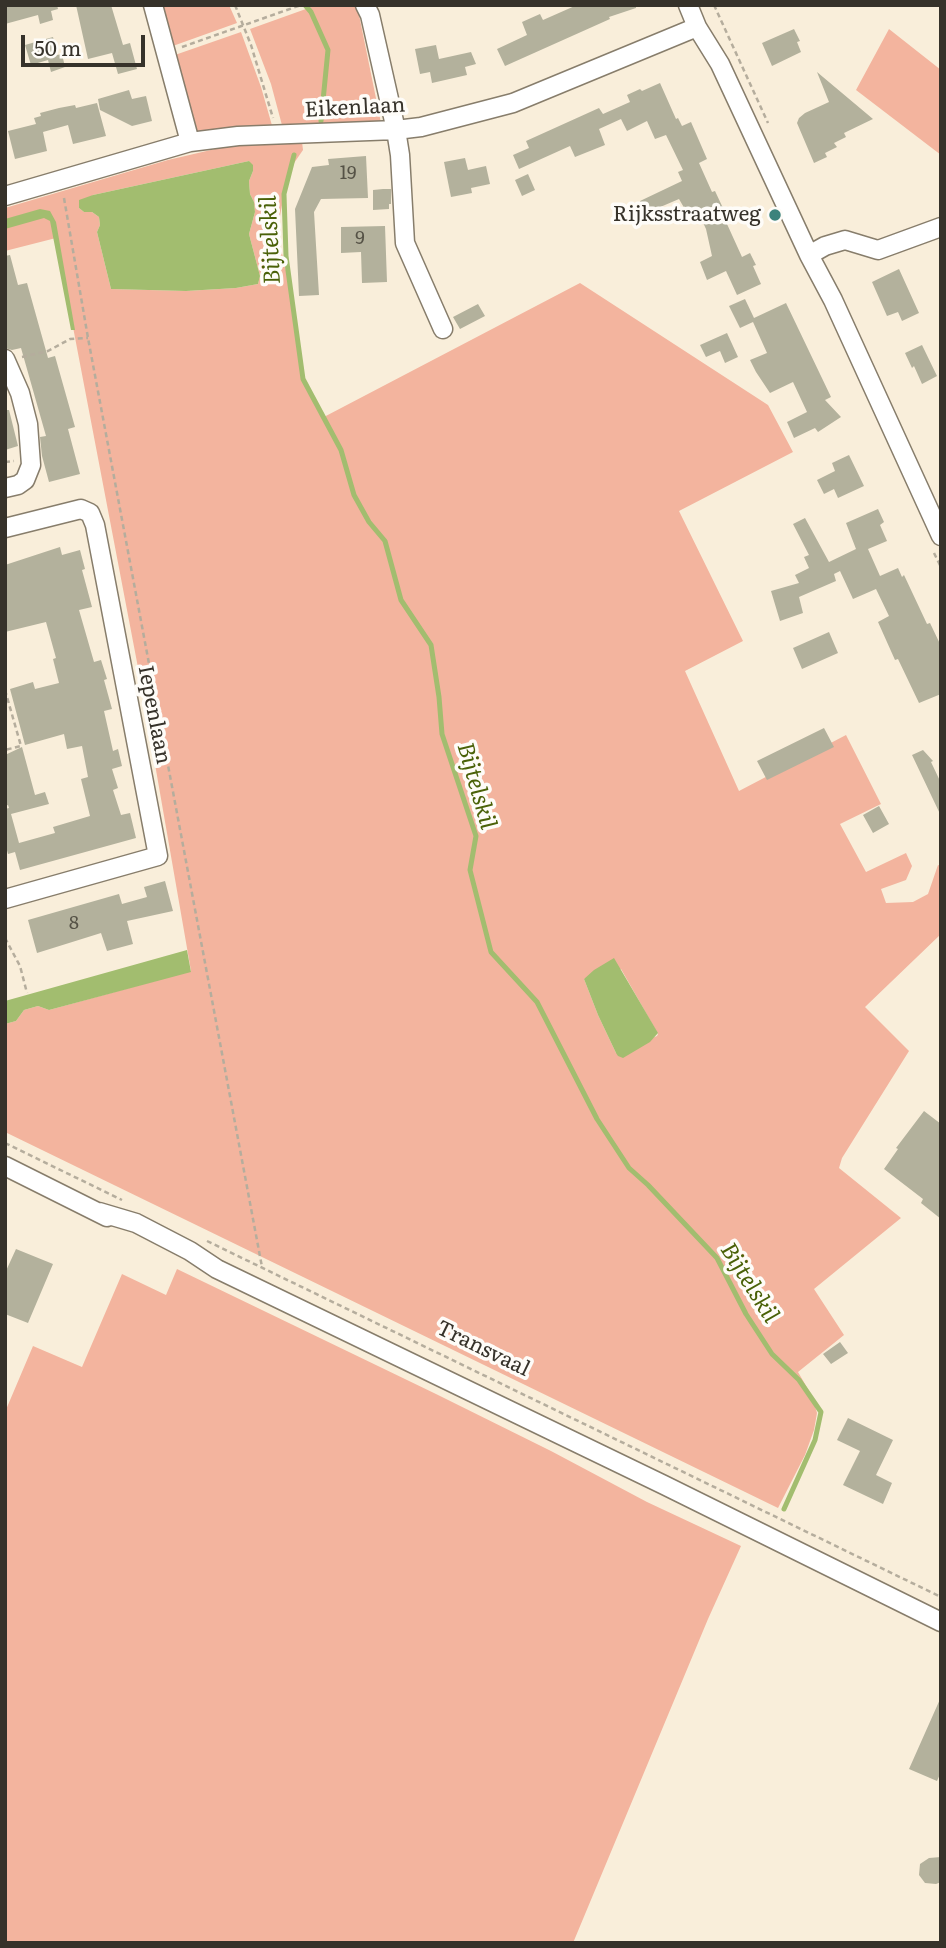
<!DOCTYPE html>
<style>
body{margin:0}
#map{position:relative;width:946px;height:1948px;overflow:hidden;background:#f9eeda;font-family:Literata,serif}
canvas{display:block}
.frame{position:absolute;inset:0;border:7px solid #36322a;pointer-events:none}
.scale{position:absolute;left:21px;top:35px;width:124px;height:32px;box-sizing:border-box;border:4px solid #36322a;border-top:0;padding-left:9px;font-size:21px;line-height:24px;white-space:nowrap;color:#36322a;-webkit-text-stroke:5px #fefcf8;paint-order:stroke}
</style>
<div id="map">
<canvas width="946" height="1948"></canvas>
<div class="frame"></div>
<div class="scale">50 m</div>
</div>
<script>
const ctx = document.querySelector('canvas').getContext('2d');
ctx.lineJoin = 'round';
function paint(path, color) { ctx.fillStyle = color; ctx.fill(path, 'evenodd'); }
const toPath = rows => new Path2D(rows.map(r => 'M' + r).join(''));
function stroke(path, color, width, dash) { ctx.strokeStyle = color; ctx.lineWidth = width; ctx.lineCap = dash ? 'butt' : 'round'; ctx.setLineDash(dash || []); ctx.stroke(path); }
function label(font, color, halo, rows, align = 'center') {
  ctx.font = font + ' Literata,serif'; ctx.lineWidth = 7; ctx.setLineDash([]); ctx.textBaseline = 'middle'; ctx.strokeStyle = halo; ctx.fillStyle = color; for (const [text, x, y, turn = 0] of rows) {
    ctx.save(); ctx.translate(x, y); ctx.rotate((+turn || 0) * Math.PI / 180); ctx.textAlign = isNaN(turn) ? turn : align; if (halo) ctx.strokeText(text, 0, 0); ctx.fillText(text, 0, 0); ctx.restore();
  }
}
paint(toPath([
 [159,5,229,5,237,23,170,47],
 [317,5,357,5,381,123,283,129,271,84,250,29],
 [889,29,941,70,941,155,856,90],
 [241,32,261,87,273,129,195,140,172,56],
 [302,142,303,150,292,166,284,194,278,227,281,249,291,291,300,368,311,397,322,418,580,283,768,405,793,452,679,511,743,641,685,671,739,791,846,735,881,804,840,824,866,872,906,853,912,866,906,880,881,889,886,903,913,902,928,894,938,865,941,866,941,934,865,1007,909,1051,842,1158,839,1168,901,1218,814,1289,844,1335,798,1372,812,1396,817,1413,814,1430,805,1455,778,1508,5,1132,5,1024,16,1021,24,1010,38,1006,49,1010,191,971,140,678,56,238,5,251,5,208,168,160,228,146],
 [249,161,253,171,249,181,250,194,254,202,255,212,249,234,260,276,258,284,236,288,186,291,111,289,97,232,100,225,99,217,92,212,84,212,79,208,93,195],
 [621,969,658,1034,657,1036,616,1053,598,1015,584,979],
 [177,1269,436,1394,551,1451,647,1502,741,1546,708,1619,573,1943,5,1943,5,1412,33,1346,82,1367,122,1274,166,1295]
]), '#f3b49e');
paint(toPath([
 [249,161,253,165,253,171,249,181,250,194,254,202,255,212,249,234,260,276,258,284,236,288,186,291,111,289,97,232,100,225,99,217,92,212,84,212,79,208,79,200,93,195],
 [40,209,50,211,56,222,75,330,71,330,50,221,44,218,5,229,5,219],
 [187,950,191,972,49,1010,38,1006,24,1010,16,1021,5,1024,5,1001],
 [614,958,658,1033,650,1042,623,1058,618,1056,616,1053,598,1015,584,979,594,970]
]), '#a2bd6f');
stroke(toPath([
 [305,5,311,12,328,50,321,121],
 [294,155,284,194,286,256,303,379,341,450,354,495,369,522,385,541,401,600,431,645,439,697,442,734,476,836,470,870,491,952,537,1002,597,1119,629,1168,648,1185,717,1258,746,1314,772,1354,799,1380,821,1412,815,1440,784,1509]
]), '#a2bd6f', 5);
paint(toPath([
 [5,5,57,5,58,9,51,11,53,20,40,24,38,15,5,24],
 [76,5,111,5,123,45,130,43,137,69,118,74,112,53,88,59],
 [577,5,636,5,636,8,609,17,610,19,505,66,497,49,527,35,522,22,540,14,543,20],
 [794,29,800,41,797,42,801,52,772,66,762,43],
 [53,37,57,55,62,54,65,67,51,72,48,60,31,65,25,45],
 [436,45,439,59,471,52,476,64,465,67,467,75,432,83,430,72,420,74,415,49],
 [817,72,873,119,844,133,846,137,834,143,837,147,825,153,827,157,814,163,797,123,799,118,805,113,829,102],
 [660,83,676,119,678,118,682,126,691,122,707,159,699,163,712,192,715,191,730,223,727,224,742,257,750,253,756,265,753,266,761,284,737,295,726,271,707,280,700,262,712,256,706,229,699,214,690,218,679,199,658,208,648,217,640,201,682,181,678,172,683,170,666,135,655,139,647,121,627,131,621,119,599,129,605,145,575,157,570,146,519,169,513,155,529,148,526,141,599,108,603,114,630,102,627,95,640,89,642,91],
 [129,90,132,99,146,96,152,121,132,126,100,110,98,99],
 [97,103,106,136,73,144,68,125,43,132,47,151,15,159,8,131,36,124,34,118,41,116,40,113,59,108,75,105,76,108],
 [366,156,368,198,321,199,314,212,319,295,299,296,295,209,312,167,329,165,328,159],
 [465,158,468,170,486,166,490,184,471,188,472,193,451,197,444,162],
 [528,174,535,190,522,196,515,180],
 [383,189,391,189,391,204,389,204,389,209,373,210,373,190],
 [385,226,387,282,362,283,361,252,341,253,341,227],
 [10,255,18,285,27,283,48,358,55,356,75,427,68,429,80,474,49,482,42,456,40,437,46,436,21,348,12,350,5,348,5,256],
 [899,269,919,313,902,321,898,312,887,316,872,282],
 [745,299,754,318,786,303,831,397,825,400,841,417,818,432,815,428,794,438,787,422,807,412,793,382,770,393,756,372,750,360,767,353,753,322,740,328,729,306],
 [478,304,485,316,460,329,453,317],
 [727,333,738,357,725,363,720,351,706,357,700,345],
 [922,345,937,376,922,384,914,366,912,368,905,353],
 [5,410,9,410,18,446,5,450],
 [849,455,864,486,838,498,834,489,824,494,817,480,835,471,832,463],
 [878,509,884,522,880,525,887,541,868,549,880,576,898,568,902,577,904,575,927,624,930,623,941,646,941,694,919,703,898,659,895,660,878,622,889,616,876,589,853,599,840,571,834,574,836,581,799,597,803,613,780,621,771,591,799,583,795,575,809,568,804,557,809,555,793,524,805,518,829,562,856,549,846,523],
 [60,547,62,555,80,550,85,569,82,570,92,607,79,610,94,662,101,660,107,679,104,680,112,709,104,711,113,751,118,749,122,766,112,769,118,788,113,790,121,815,130,813,136,838,20,870,15,852,8,854,5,843,5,809,9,808,8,805,5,806,5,755,22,747,35,795,45,792,49,804,11,814,19,843,55,833,53,827,90,816,81,779,88,777,82,746,67,749,64,734,25,745,10,689,33,682,35,689,59,683,53,659,56,658,46,622,5,632,5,565],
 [829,632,838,653,802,669,793,648],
 [824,728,834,747,767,780,757,761],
 [923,750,933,761,931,762,941,783,941,816,912,755],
 [879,806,889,824,873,833,863,815],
 [165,881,173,911,127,921,133,944,107,951,101,933,37,953,28,920,119,894,122,904,147,897,144,887],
 [924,1111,941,1124,941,1219,921,1203,923,1199,884,1169,898,1149,896,1148],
 [16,1249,53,1264,28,1323,5,1314,5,1273],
 [840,1342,848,1353,831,1364,823,1354],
 [848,1418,893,1440,876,1475,892,1483,883,1504,843,1485,860,1451,837,1440],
 [941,1697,941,1772,937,1781,909,1769],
 [941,1857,941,1882,936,1884,925,1883,919,1875,920,1864,929,1858]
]), '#b3b19c');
const minor = toPath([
 [153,5,190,142],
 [365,5,370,15,396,130,400,155,405,243,443,329],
 [688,5,697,27,720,64,809,255,833,300,941,536],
 [5,196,190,142,238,136,396,130,421,127,513,103,697,27],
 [809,255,825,246,845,240,878,250,941,227],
 [5,359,20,393,28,424,31,465,25,480,18,485,5,488],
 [5,528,81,509,90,513,95,525,158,856,5,899],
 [5,1166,107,1217],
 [99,1212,136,1223,190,1251,217,1269,664,1485,941,1622]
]);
stroke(minor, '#877d6b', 21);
stroke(toPath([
 [235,5,251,45,273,118],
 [714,5,768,123],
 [182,47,301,5],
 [64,198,88,338,262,1267],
 [22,357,48,351,70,339,88,338],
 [5,462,14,461],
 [934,553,941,567],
 [5,690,21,746,5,750],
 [5,938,20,966,27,993],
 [5,1143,122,1200],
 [207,1241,941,1597]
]), '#b5ad9d', 2.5, [5, 3.5]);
stroke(minor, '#fff', 18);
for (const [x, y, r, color] of [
 [775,215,7,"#3c837c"]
]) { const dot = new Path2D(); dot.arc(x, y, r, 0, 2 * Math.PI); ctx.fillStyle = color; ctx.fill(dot); stroke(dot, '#fefcf8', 2.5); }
label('18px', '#555246', null, [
 ["19",348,174],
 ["9",360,239],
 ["8",74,924]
]);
label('21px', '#36322a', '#fefcf8', [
 ["Eikenlaan",355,108,-3],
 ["Iepenlaan",154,715,79],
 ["Transvaal",483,1349,26]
]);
label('21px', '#36322a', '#fefcf8', [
 ["Rijksstraatweg",761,215]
], 'right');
label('italic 23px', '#4a6108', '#fefcf8', [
 ["Bijtelskil",271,240,-93],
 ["Bijtelskil",476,786,74],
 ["Bijtelskil",749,1283,58]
]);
</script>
